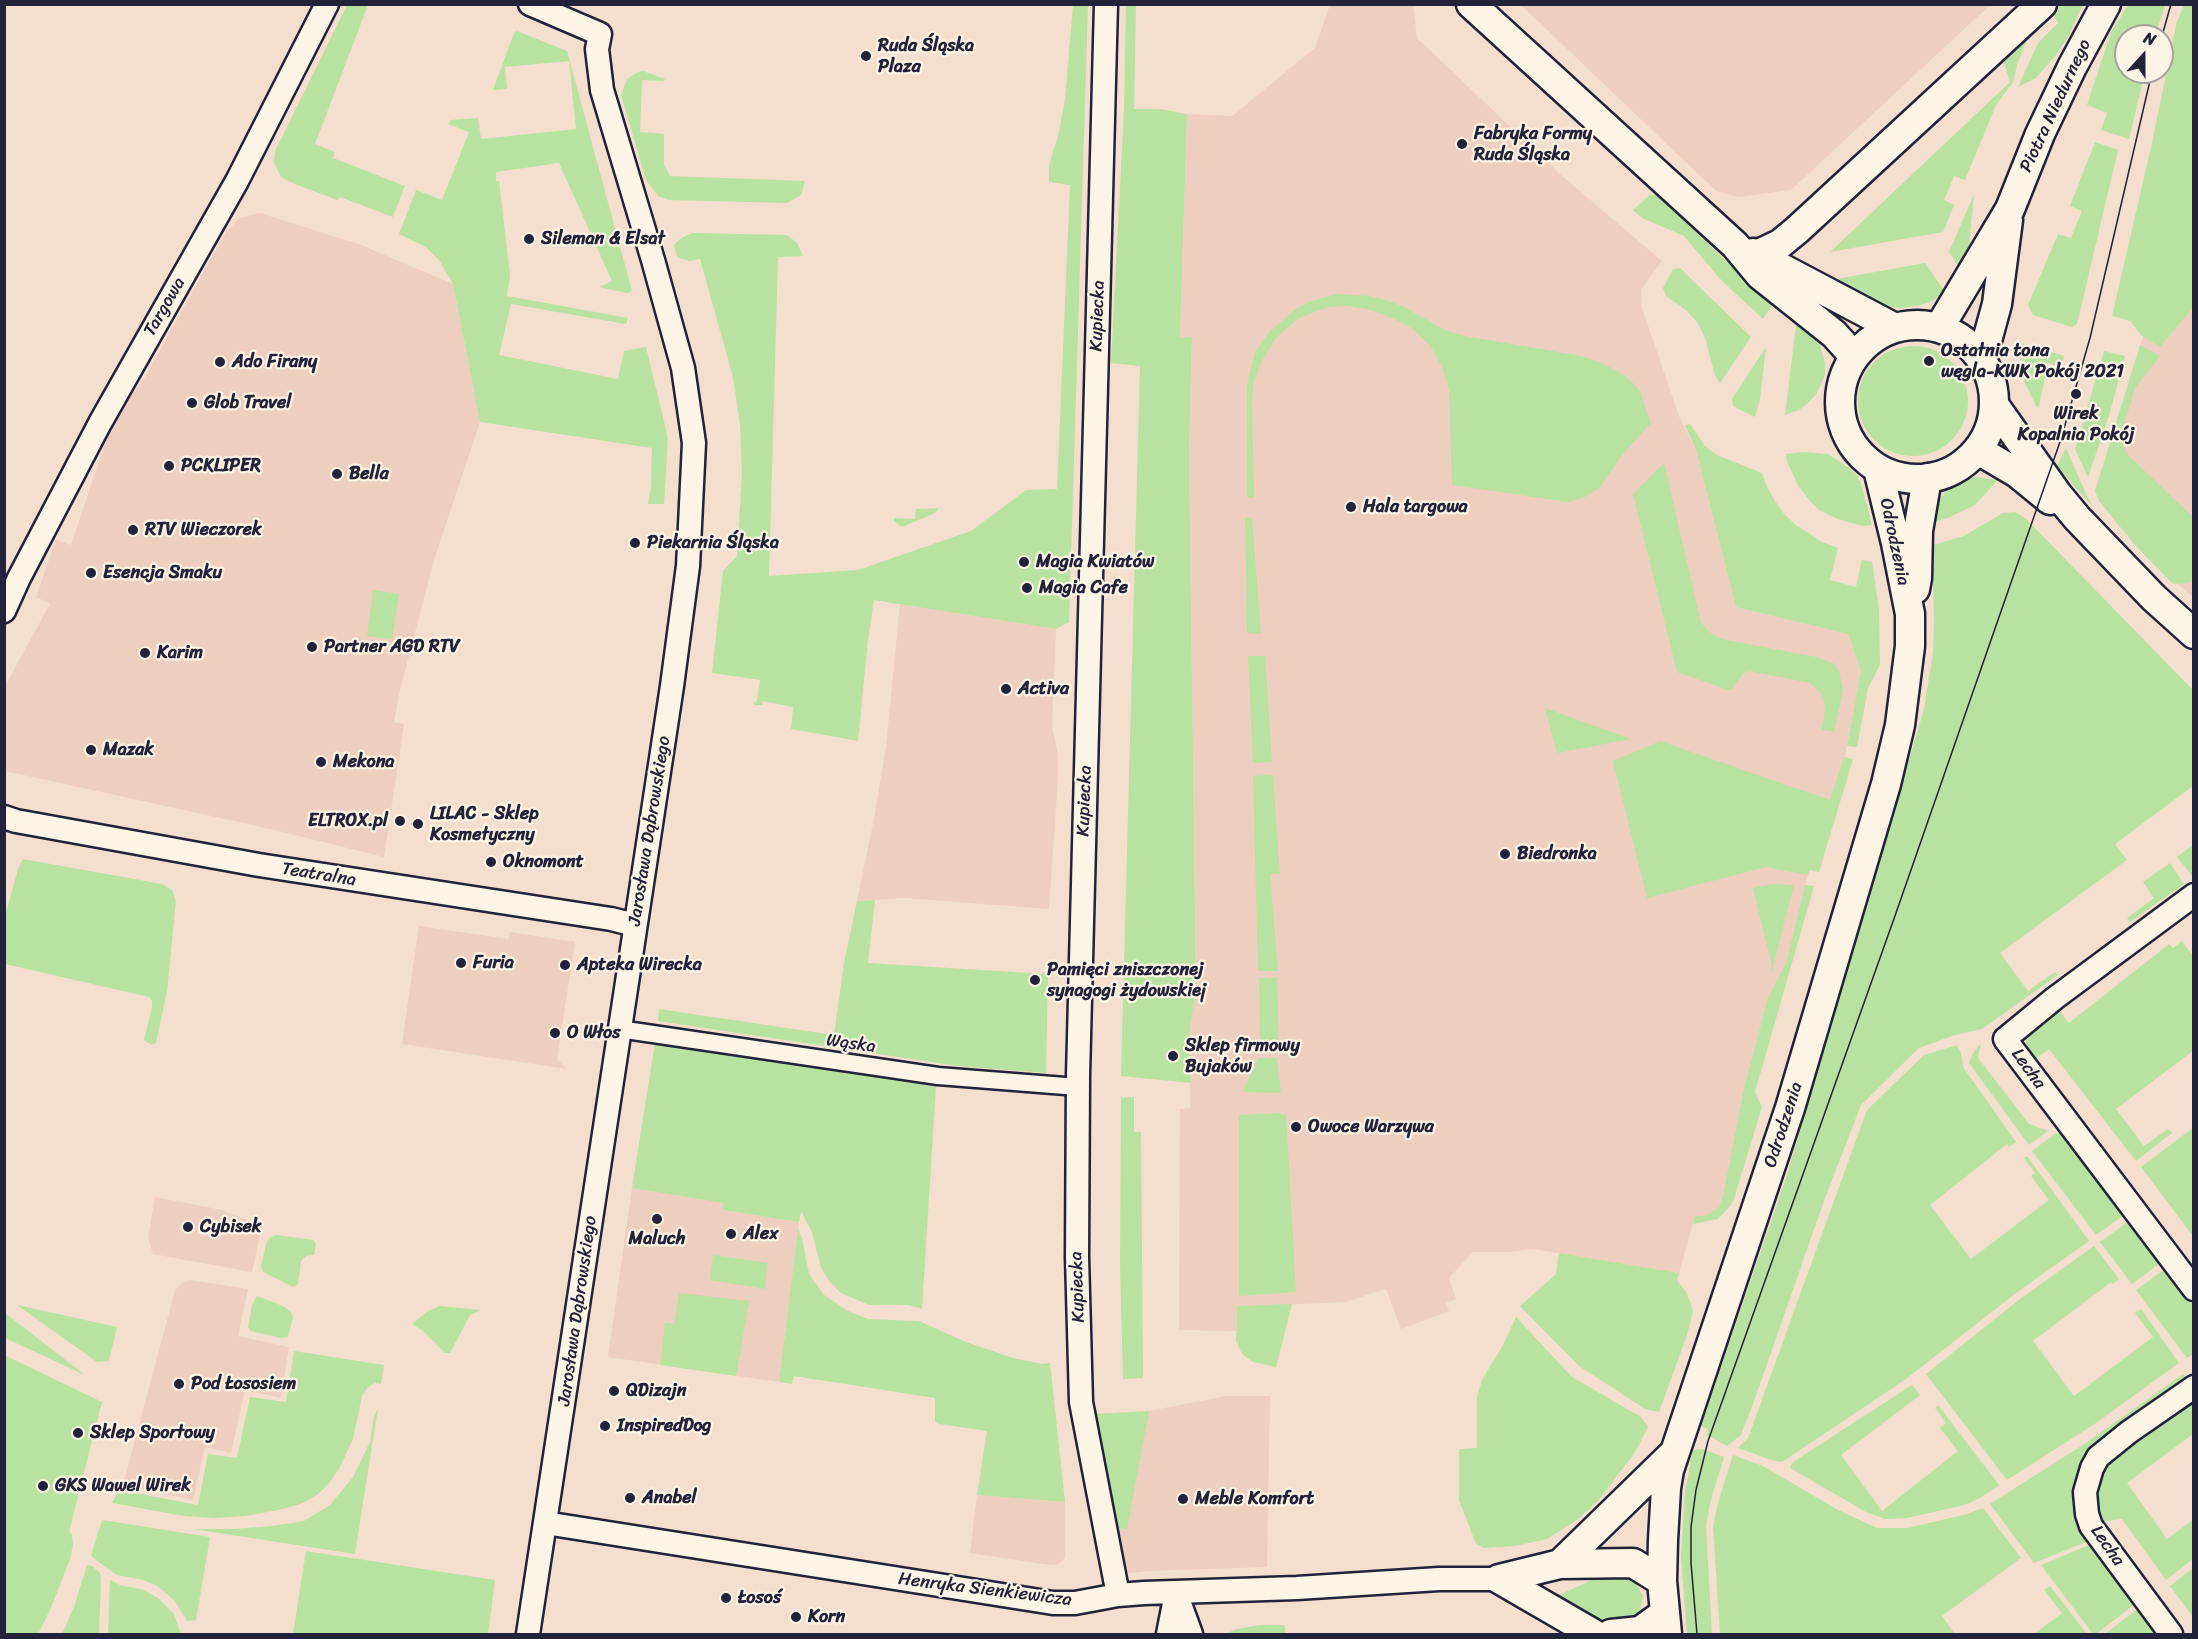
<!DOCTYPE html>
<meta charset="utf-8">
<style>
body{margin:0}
#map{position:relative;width:2198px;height:1639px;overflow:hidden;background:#f4dece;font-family:Sriracha,sans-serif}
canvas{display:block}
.frame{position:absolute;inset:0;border:6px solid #22223b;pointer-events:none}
.north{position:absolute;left:2114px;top:24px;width:60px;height:60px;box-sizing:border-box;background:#fcf5e5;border:2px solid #a5a1a1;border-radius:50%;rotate:21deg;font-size:16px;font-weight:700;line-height:24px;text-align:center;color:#22223b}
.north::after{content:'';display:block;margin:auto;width:21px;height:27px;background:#22223b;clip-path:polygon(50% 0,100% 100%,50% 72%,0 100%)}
</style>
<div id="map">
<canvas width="2198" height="1639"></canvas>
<div class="frame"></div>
<div class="north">N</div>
</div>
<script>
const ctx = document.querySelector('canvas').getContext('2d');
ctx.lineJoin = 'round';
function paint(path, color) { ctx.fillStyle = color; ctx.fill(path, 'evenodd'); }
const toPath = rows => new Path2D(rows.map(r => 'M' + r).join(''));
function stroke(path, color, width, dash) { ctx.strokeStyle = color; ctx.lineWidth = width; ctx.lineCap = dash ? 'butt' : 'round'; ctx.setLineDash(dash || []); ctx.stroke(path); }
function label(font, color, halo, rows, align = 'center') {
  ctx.font = font + ' Sriracha,sans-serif'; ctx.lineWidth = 4.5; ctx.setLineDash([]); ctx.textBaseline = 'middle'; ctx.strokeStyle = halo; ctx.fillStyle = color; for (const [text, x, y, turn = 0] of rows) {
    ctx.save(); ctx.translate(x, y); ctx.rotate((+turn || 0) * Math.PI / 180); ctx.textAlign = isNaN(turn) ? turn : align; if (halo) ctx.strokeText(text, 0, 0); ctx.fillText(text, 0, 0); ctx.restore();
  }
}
paint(toPath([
 [1330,5,1413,5,1417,38,1562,176,1662,261,1641,289,1642,308,1679,416,1696,450,1736,607,1848,634,1861,671,1846,751,1805,885,1786,963,1768,997,1744,1088,1723,1196,1719,1207,1714,1212,1708,1215,1695,1216,1679,1273,1533,1249,1507,1252,1473,1252,1449,1278,1456,1299,1446,1303,1449,1311,1401,1329,1386,1289,1345,1302,1237,1307,1236,1331,1179,1330,1180,1109,1190,1108,1190,1027,1196,991,1189,452,1192,337,1180,337,1187,114,1232,116,1315,48],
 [1521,5,1990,5,1791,190,1738,197,1718,192,1712,187],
 [260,213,361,245,453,284,480,422,434,560,399,694,394,722,404,724,384,857,262,827,5,771,5,686,50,604,36,597,56,540,71,545,110,429,119,412,145,377,226,232,240,218],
 [2193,308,2193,597,2166,574,2098,487,2143,337,2160,347],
 [900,604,1056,629,1052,727,1058,754,1058,778,1049,909,904,898,857,901,874,819,886,747],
 [419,926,508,939,510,932,575,942,557,1059,567,1069,402,1044],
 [632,1188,724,1203,723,1210,799,1222,779,1382,608,1357],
 [155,1197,222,1210,262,1226,252,1272,153,1254,148,1238],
 [190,1280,248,1289,238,1336,289,1347,281,1398,245,1390,231,1453,205,1447,193,1500,123,1485,173,1298,176,1289,182,1283],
 [1227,1396,1270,1396,1267,1567,1146,1571,1124,1574,1096,1414,1149,1411],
 [977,1495,1065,1502,1065,1558,1057,1565,1050,1565,970,1553]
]), '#eecebe');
paint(toPath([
 [347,5,368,5,315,144,335,152,333,158,405,186,393,217,340,197,337,200,290,182,281,177,274,162,275,151],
 [1073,5,1088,5,1069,622,1056,629,874,600,868,640,858,741,791,729,793,707,763,701,762,705,754,705,754,702,757,701,760,680,712,673,723,571,737,556,742,473,740,425,733,377,700,259,689,261,677,257,674,245,681,238,692,233,787,235,797,243,803,256,778,257,769,576,858,570,971,531,1026,490,1057,489,1070,185,1049,182,1049,165,1058,136,1065,100],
 [1126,5,1136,5,1134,109,1160,109,1187,114,1180,337,1192,337,1189,452,1196,991,1190,1027,1191,1083,1121,1076,1140,366,1111,363,1124,109],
 [2061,5,2083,5,2067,39,2056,55,2036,78,2018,87,2038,43,2058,23,2052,13],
 [2128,5,2165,5,2155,36,2126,36,2126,72,2145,72,2129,139,2101,130,2107,113,2087,105,2111,32],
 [2184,5,2194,5,2193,308,2160,347,2143,337,2130,321,2112,316,2152,143,2177,21],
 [517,31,567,51,632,291,627,293,599,287,612,281,559,163,496,172,496,181,499,181,510,275,507,296,628,318,626,324,511,304,499,355,618,379,624,351,646,347,668,438,664,504,648,504,651,486,652,448,480,422,453,284,439,260,426,247,399,234,416,190,442,200,469,132,448,124,451,120,478,118,481,139,576,129,569,61,505,67,507,89,493,90,514,33],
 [2030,33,2017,65,2013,82,1996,105,1965,180,1954,176,1944,200,1954,205,1943,232,1830,252,2010,82,2003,59],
 [643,71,665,79,664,81,642,80,640,132,664,134,664,165,670,176,805,181,801,195,787,203,669,200,658,196,646,180,621,95,627,79,636,73],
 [2095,142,2118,150,2077,324,2072,327,2033,315,2028,305,2058,234,2071,238,2082,211,2070,206],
 [1974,194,1968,257,1963,274,1949,252],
 [1650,195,1657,195,1664,201,1728,263,1776,300,1763,319,1722,281,1684,236,1642,218,1633,210],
 [1925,263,1945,292,1930,302,1917,306,1899,308,1877,304,1831,280],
 [1680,268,1751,337,1720,383,1715,375,1705,338,1698,323,1686,310,1666,296,1663,288,1673,269],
 [1336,294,1370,296,1386,300,1404,307,1447,331,1465,336,1581,356,1597,361,1621,373,1633,383,1640,392,1651,423,1622,455,1600,487,1585,497,1568,502,1452,485,1449,390,1442,367,1431,347,1413,329,1392,318,1371,310,1349,306,1328,307,1299,318,1276,338,1261,362,1253,385,1252,402,1254,498,1247,497,1247,385,1255,352,1270,331,1296,309,1309,302],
 [1797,318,1818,339,1825,363,1825,375,1817,393,1809,402,1799,410,1785,415],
 [2021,343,2064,356,2061,366,2048,363,2039,406,2037,408,2024,381],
 [2140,345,2160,356,2135,388,2120,438,2129,456,2193,517,2193,580,2188,583,2174,584,2169,580,2135,545,2099,501,2095,491],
 '1858 401a55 55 0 1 1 110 0a55 55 0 1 1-110 0Z',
 [1766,347,1760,399,1755,417,1733,406,1732,399],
 [2104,351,2125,356,2109,416,2088,477,2075,449],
 [1690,424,1705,446,1717,455,1762,473,1767,487,1775,501,1785,515,1796,525,1822,542,1838,548,1830,580,1856,587,1862,560,1872,562,1879,609,1880,665,1868,688,1857,747,1847,746,1861,671,1848,634,1736,607,1696,450,1685,425],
 [2066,448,2087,496,2093,507,2057,466],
 [1804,452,1828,454,1852,470,1858,477,1863,490,1872,525,1863,526,1835,518,1819,510,1809,500,1798,485,1787,462,1786,454],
 [1664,463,1701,623,1709,632,1722,639,1816,657,1833,663,1839,671,1843,690,1834,732,1822,730,1825,709,1824,699,1820,692,1810,683,1749,671,1743,673,1731,690,1725,689,1677,672,1633,494],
 [1974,477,1998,480,1975,505,1950,517,1929,524,1935,506,1948,488],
 [939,508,935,513,904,526,900,526,894,521,894,518,915,519,916,509],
 [2015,512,2025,518,2193,690,2193,786,2115,844,2127,860,2000,953,2028,991,2055,972,2058,975,1982,1029,1955,1035,1919,1048,1861,1105,1825,1198,1753,1404,1741,1435,1727,1446,1707,1435,1708,1429,1701,1426,1788,1172,1924,709,1933,653,1934,624,1933,575,1929,546,1964,536,2003,513],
 [1245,518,1252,518,1261,634,1247,633],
 [373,590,399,594,392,639,367,636],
 [1248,656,1265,656,1272,762,1253,763],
 [1545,708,1631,739,1557,753],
 [1660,741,1830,800,1844,757,1853,759,1819,872,1809,870,1808,875,1766,867,1647,898,1613,761],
 [1273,775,1280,874,1270,874,1278,971,1258,971,1253,776],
 [2193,845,2194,876,2193,877,2177,857],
 [23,859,162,884,172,890,176,901,167,991,156,1043,151,1045,144,1040,152,1007,152,1001,149,997,5,964,5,916,19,866],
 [2170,863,2184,884,2130,922,2127,918,2154,898,2143,882],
 [1773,884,1794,885,1771,974,1771,962,1753,888],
 [1805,885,1814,886,1755,1092,1762,1107,1734,1199,1731,1205,1718,1219,1693,1224,1695,1216,1708,1215,1719,1207,1723,1196,1744,1088,1768,997,1786,963],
 [875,900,868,963,1048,974,1046,1073,958,1066,658,1021,659,1009,834,1035,844,963,857,901],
 [2182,941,2193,956,2193,1051,2116,1109,2144,1146,2168,1129,2172,1133,2136,1161,2049,1049,2030,1063,2026,1039,2027,1034,2057,1007,2069,1023,2169,944,2173,948],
 [1277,977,1279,1043,1260,1044,1259,978],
 [655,1043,936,1086,922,1309,908,1305,869,1305,841,1293,830,1282,822,1270,811,1230,801,1211,799,1222,723,1210,723,1203,632,1188],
 [1981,1044,1978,1058,2029,1124,2048,1131,2029,1145,1969,1063,1973,1053],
 [1957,1045,1961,1053,1963,1067,2016,1142,2009,1147,2007,1144,1930,1205,1971,1259,2049,1200,2031,1176,2035,1173,2024,1158,2027,1156,2089,1241,2016,1293,1906,1379,1782,1462,1771,1460,1738,1448,1748,1438,1867,1110,1924,1055],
 [1258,1058,1277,1058,1281,1093,1243,1092],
 [1134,1097,1134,1132,1141,1132,1143,1378,1123,1379,1120,1264,1121,1098],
 [1279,1113,1286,1115,1296,1292,1239,1296,1239,1115],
 [2193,1128,2193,1236,2141,1167],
 [2056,1133,2071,1138,2127,1213,2096,1235,2032,1151],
 [2132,1219,2163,1261,2132,1284,2100,1242],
 [798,1229,802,1238,809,1274,824,1295,848,1311,868,1319,919,1321,966,1342,1013,1358,1042,1364,1050,1363,1065,1502,977,1495,987,1431,939,1424,935,1421,935,1398,794,1376,792,1384,779,1382],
 [276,1235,314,1240,316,1244,314,1255,306,1256,301,1261,298,1284,293,1287,263,1272,261,1266,267,1241,271,1237],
 [2094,1246,2119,1279,2113,1284,2111,1282,2033,1341,2074,1396,2153,1337,2135,1313,2141,1309,2179,1363,2096,1423,2007,1480,1926,1374,2020,1299],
 [1559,1253,1679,1273,1677,1281,1687,1293,1693,1311,1687,1335,1659,1412,1645,1409,1579,1366,1520,1306,1556,1274],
 [713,1255,768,1263,765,1289,710,1280],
 [2168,1267,2193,1302,2193,1354,2187,1358,2136,1290],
 [679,1293,749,1301,736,1376,660,1365,665,1323,674,1324],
 [257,1296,283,1306,291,1312,293,1318,288,1337,282,1338,250,1331,248,1327,252,1305],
 [1292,1304,1276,1367,1253,1362,1242,1354,1236,1341,1237,1306],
 [17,1305,117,1327,109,1361,97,1362],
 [440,1306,481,1310,470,1315,450,1353,445,1353,423,1331,412,1324,428,1311],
 [5,1313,85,1375,5,1338],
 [1516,1317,1572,1377,1641,1417,1648,1427,1635,1452,1599,1500,1577,1520,1547,1539,1515,1546,1484,1548,1476,1544,1459,1500,1459,1449,1477,1448,1477,1396,1483,1378,1502,1347],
 [294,1351,384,1365,381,1384,375,1383,368,1387,362,1396,353,1439,339,1469,329,1483,317,1495,303,1503,283,1509,246,1516,215,1518,184,1516,112,1503,119,1490,198,1505,208,1454,237,1458,250,1397,286,1402],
 [4,1355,102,1402,69,1532,72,1535,73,1544,70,1559,51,1608,38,1634,5,1634],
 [2183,1374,2187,1380,2099,1445,2091,1540,2034,1563,1990,1504,2086,1443],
 [1912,1385,1920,1395,1841,1455,1882,1511,1958,1451,1940,1428,1946,1423,1935,1408,1938,1405,1999,1485,1980,1498,1965,1505,1907,1518,1885,1519,1866,1512,1790,1468,1793,1462],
 [2194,1398,2193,1434,2127,1483,2167,1539,2193,1520,2193,1559,2166,1580,2122,1519,2099,1522,2093,1502,2104,1462],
 [378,1408,355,1554,193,1529,234,1529,272,1526,304,1521,330,1505,353,1477,370,1442,374,1417],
 [1149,1411,1127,1529,1116,1528,1096,1414],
 [1702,1449,1724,1457,1710,1503,1706,1526,1712,1634,1687,1634,1681,1558,1685,1491,1693,1450],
 [1733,1455,1763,1466,1838,1510,1877,1528,1908,1528,1967,1514,1983,1508,2021,1558,1942,1616,1955,1634,1720,1634,1713,1527,1717,1506],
 [102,1520,210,1537,196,1620,187,1621,174,1600,156,1585,139,1579,117,1575,93,1558,91,1555],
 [2094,1543,2135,1604,2096,1634,2093,1634,2041,1565],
 [306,1551,495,1580,488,1634,293,1634],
 [87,1565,92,1566,100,1573,101,1579,99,1634,62,1634,74,1607],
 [2193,1568,2193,1617,2170,1586],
 [1617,1571,1634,1579,1643,1596,1640,1612,1635,1618,1607,1623,1557,1596,1609,1572],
 [110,1580,120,1585,144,1590,158,1598,174,1614,181,1634,108,1634],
 [2050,1586,2087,1634,2034,1634,2062,1613,2044,1590],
 [2140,1607,2159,1634,2105,1634],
 [1260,1625,1285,1625,1285,1634,1225,1634,1237,1629]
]), '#b8e29f');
const pedestrian = toPath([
 [619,1029,938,1076,1078,1087]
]);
const minor = toPath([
 [1106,4,1078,1075,1077,1257,1081,1402,1118,1595],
 [4,611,19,578,100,423,237,181,327,4],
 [4,817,16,821,259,865,611,919,635,925],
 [2194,895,2055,998,2005,1039,2194,1289],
 [545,1523,1053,1603,1075,1603,1118,1595,1144,1593,1297,1588,1439,1579,1499,1579],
 [1176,1593,1191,1634],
 [528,1634,672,686,688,566,694,443,683,368,653,260,602,90,597,49,600,34,530,4],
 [1168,1634,1176,1593],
 [2171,1634,2091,1526,2087,1514,2085,1492,2092,1468,2098,1457,2129,1432,2194,1387]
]);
const tertiary = toPath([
 [1471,4,1735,245,1760,275,1834,334,1854,356],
 [1753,253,1893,327],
 [1757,255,1780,244,1797,230,2042,4],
 '1840 402a77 77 0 1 1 154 0a77 77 0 1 1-154 0Z',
 [1939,328,2010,209,2040,134,2072,67,2106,4],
 [1982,359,1997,304,2008,220],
 [1995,406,2058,495,2077,518,2154,598,2194,634],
 [1978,450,2017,473,2050,500],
 [1915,589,1917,578,1918,531,1927,478],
 [1560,1564,1674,1453],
 [1499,1579,1560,1564,1633,1563,1662,1581],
 [1499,1579,1594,1634],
 [1611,1634,1640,1631,1665,1613],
 [1667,1634,1662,1581,1663,1540,1666,1488,1669,1470,1790,1108,1886,784,1900,725,1910,646,1910,614,1896,543,1878,469]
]);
stroke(pedestrian, '#22223b', 21);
stroke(minor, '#22223b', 27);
stroke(tertiary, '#22223b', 33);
stroke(pedestrian, '#fcf5e5', 16);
stroke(minor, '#fcf5e5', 22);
stroke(tertiary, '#fcf5e5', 28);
stroke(toPath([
 [2162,36,2171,4],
 [1697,1634,1691,1563,1691,1527,1696,1490,1708,1441,1896,913,2061,439,2090,338,2152,72]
]), '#22223b', 1.5);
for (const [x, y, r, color] of [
 [866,56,6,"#22223b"],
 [1462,144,6,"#22223b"],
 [529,239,6,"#22223b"],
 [1929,361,6,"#22223b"],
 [220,362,6,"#22223b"],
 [2076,394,6,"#22223b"],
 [192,403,6,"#22223b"],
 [169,466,6,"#22223b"],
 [337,474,6,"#22223b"],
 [1351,507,6,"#22223b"],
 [133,530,6,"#22223b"],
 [635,543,6,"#22223b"],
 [1024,562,6,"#22223b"],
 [91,573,6,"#22223b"],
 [1027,588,6,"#22223b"],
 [312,647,6,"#22223b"],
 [145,653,6,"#22223b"],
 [1006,689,6,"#22223b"],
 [91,750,6,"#22223b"],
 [321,762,6,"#22223b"],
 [400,821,6,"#22223b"],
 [418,824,6,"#22223b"],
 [1505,854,6,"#22223b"],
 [491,862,6,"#22223b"],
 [461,963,6,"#22223b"],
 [565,965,6,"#22223b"],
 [1035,980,6,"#22223b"],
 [555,1033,6,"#22223b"],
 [1173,1056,6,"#22223b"],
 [1296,1127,6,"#22223b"],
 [657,1219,6,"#22223b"],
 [188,1227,6,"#22223b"],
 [731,1234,6,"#22223b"],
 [179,1384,6,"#22223b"],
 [614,1391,6,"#22223b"],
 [605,1426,6,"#22223b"],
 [78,1433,6,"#22223b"],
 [43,1486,6,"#22223b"],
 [630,1498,6,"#22223b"],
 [1183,1499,6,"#22223b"],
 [726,1598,6,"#22223b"],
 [796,1617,6,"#22223b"]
]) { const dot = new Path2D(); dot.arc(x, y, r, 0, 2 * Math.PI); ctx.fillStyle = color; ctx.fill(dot); stroke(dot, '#fcf5e5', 2); }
label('bold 18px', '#22223b', '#fcf5e5', [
 ["Ruda Śląska",878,46],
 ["Plaza",878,67],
 ["Fabryka Formy",1474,134],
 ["Ruda Śląska",1474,155],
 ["Sileman & Elsat",541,239],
 ["Ostatnia tona",1941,351],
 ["węgla-KWK Pokój 2021",1941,372],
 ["Ado Firany",232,362],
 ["Glob Travel",204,403],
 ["Wirek",2076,414,"center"],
 ["Kopalnia Pokój",2076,435,"center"],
 ["PCKLIPER",181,466],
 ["Bella",349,474],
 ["Hala targowa",1363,507],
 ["RTV Wieczorek",145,530],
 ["Piekarnia Śląska",647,543],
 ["Magia Kwiatów",1036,562],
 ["Esencja Smaku",103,573],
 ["Magia Cafe",1039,588],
 ["Partner AGD RTV",324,647],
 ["Karim",157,653],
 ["Activa",1018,689],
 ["Mazak",103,750],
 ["Mekona",333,762],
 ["LILAC - Sklep",430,814],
 ["Kosmetyczny",430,835],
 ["ELTROX.pl",388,821,"right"],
 ["Biedronka",1517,854],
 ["Oknomont",503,862],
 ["Furia",473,963],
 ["Apteka Wirecka",577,965],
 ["Pamięci zniszczonej",1047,970],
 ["synagogi żydowskiej",1047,991],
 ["O Włos",567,1033],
 ["Sklep firmowy",1185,1046],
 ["Bujaków",1185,1067],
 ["Owoce Warzywa",1308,1127],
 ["Cybisek",200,1227],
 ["Alex",743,1234],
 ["Maluch",657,1239,"center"],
 ["Pod Łososiem",191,1384],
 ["QDizajn",626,1391],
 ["InspiredDog",617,1426],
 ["Sklep Sportowy",90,1433],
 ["GKS Wawel Wirek",55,1486],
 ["Anabel",642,1498],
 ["Meble Komfort",1195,1499],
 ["Łosoś",738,1598],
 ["Korn",808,1617]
], 'left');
label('18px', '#22223b', '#fcf5e5', [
 ["Piotra Niedurnego",2056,106,-65],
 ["Targowa",165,307,-60],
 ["Kupiecka",1098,316,-88],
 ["Odrodzenia",1894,542,78],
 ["Kupiecka",1085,801,-88],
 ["Jarosława Dąbrowskiego",650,831,-81],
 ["Teatralna",319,875,9],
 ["Wąska",851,1044,8],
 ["Lecha",2028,1069,54],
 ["Odrodzenia",1784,1125,-72],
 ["Kupiecka",1078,1287,-92],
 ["Jarosława Dąbrowskiego",578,1311,-82],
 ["Lecha",2107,1546,55],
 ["Henryka Sienkiewicza",985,1590,7]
]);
</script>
